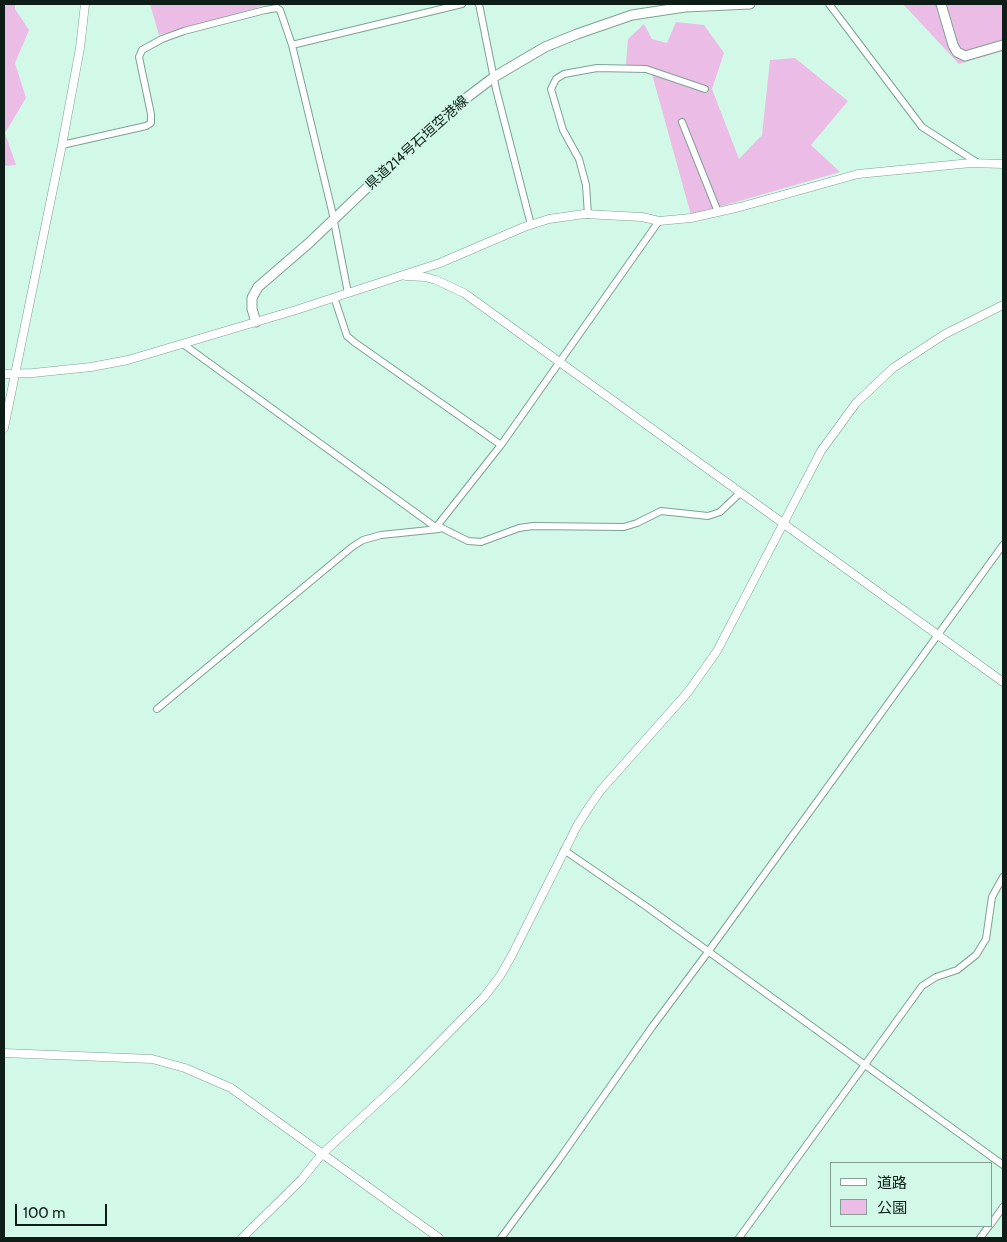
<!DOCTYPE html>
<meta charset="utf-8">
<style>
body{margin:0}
#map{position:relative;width:1007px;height:1242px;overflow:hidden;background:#d2f9e8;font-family:Cabin,"Noto Sans JP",sans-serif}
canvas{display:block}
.frame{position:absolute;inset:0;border:5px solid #0f1d18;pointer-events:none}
.legend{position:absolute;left:830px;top:1162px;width:162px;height:65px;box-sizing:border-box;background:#d2f9e8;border:1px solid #84a195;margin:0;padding:6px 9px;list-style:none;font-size:15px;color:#0f1d18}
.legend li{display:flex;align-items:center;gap:10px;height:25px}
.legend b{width:25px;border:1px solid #84a195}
.scale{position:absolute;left:15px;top:1204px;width:92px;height:22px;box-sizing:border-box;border:2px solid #0f1d18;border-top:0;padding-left:6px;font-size:15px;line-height:18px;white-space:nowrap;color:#0f1d18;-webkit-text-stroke:4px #d2f9e8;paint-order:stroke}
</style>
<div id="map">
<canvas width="1007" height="1242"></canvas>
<div class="frame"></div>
<ul class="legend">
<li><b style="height:6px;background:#fff"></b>道路</li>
<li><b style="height:14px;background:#ebbce5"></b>公園</li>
</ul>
<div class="scale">100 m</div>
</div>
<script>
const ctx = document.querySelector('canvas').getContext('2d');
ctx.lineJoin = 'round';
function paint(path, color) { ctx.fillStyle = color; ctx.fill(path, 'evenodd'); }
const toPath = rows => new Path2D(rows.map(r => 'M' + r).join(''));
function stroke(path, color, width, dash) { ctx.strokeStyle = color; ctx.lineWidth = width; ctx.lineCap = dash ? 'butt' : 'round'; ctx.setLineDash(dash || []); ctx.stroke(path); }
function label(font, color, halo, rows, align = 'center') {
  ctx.font = font + ' Cabin,"Noto Sans JP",sans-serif'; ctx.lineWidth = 5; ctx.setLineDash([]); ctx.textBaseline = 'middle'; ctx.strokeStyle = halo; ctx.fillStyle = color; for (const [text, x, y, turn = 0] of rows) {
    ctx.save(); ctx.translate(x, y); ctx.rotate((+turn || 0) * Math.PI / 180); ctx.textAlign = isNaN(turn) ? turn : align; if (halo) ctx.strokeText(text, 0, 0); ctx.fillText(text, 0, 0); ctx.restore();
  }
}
paint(toPath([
 [4,4,15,4,15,9,29,30,15,63,26,98,5,133,16,165,4,166],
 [150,4,270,4,159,35],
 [903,4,1003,4,1003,51,959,64],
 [676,22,704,25,724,53,712,89,739,159,762,135,770,60,795,58,848,101,811,145,840,172,691,215,650,67,626,65,628,39,644,24,652,39,667,43]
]), '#ebbce5');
const minor = toPath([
 [479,4,496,89,531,225],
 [829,4,922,127,978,163],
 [292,45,462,4],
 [682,122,718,212],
 [62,145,146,126,151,123,151,114,139,57,142,50,162,39,184,31,265,10,277,8,280,10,292,45,332,211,348,293],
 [588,215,586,185,579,159,563,130,551,89,556,79,564,74,597,68,646,69,705,89],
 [334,297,347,336,354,342,501,445],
 [183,344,438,529],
 [437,526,501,445,659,221],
 [438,526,468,541,481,542,519,528,533,526,624,527,637,523,661,511,708,516,720,512,740,493],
 [157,709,352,547,363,540,381,535,439,529],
 [564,850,647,907,1003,1165],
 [991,1224,1003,1207],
 [501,1238,558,1161,652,1027,708,952,1003,545],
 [739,1238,922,986,936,977,957,970,976,955,986,939,992,897,1003,877],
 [980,1238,989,1226]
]);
const tertiary = toPath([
 [406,276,425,277,436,280,464,293,1003,682],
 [4,374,33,373,91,367,128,360,296,310,440,263,524,227,549,219,584,214,642,217,659,221,691,218,740,207,858,174,971,163,1003,164],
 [4,428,62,145,80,48,85,4],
 [4,1053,152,1059,185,1068,231,1088,439,1238],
 [242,1238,301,1180,322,1154,400,1082,484,997,500,976,511,957,577,826,589,807,601,790,688,692,717,651,821,451,856,403,893,368,945,334,1003,305]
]);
const secondary = toPath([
 [941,4,953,45,957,52,965,56,1003,45],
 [256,322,252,309,252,298,258,287,309,243,440,118,494,77,545,47,577,34,632,15,685,7,750,4]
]);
stroke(minor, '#7da192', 8);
stroke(tertiary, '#7da192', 9);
stroke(secondary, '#7da192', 11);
stroke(minor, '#fff', 6);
stroke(tertiary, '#fff', 8);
stroke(secondary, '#fff', 9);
label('14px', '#0f1d18', '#d2f9e8', [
 ["県道214号石垣空港線",417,143,-42]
]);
</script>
